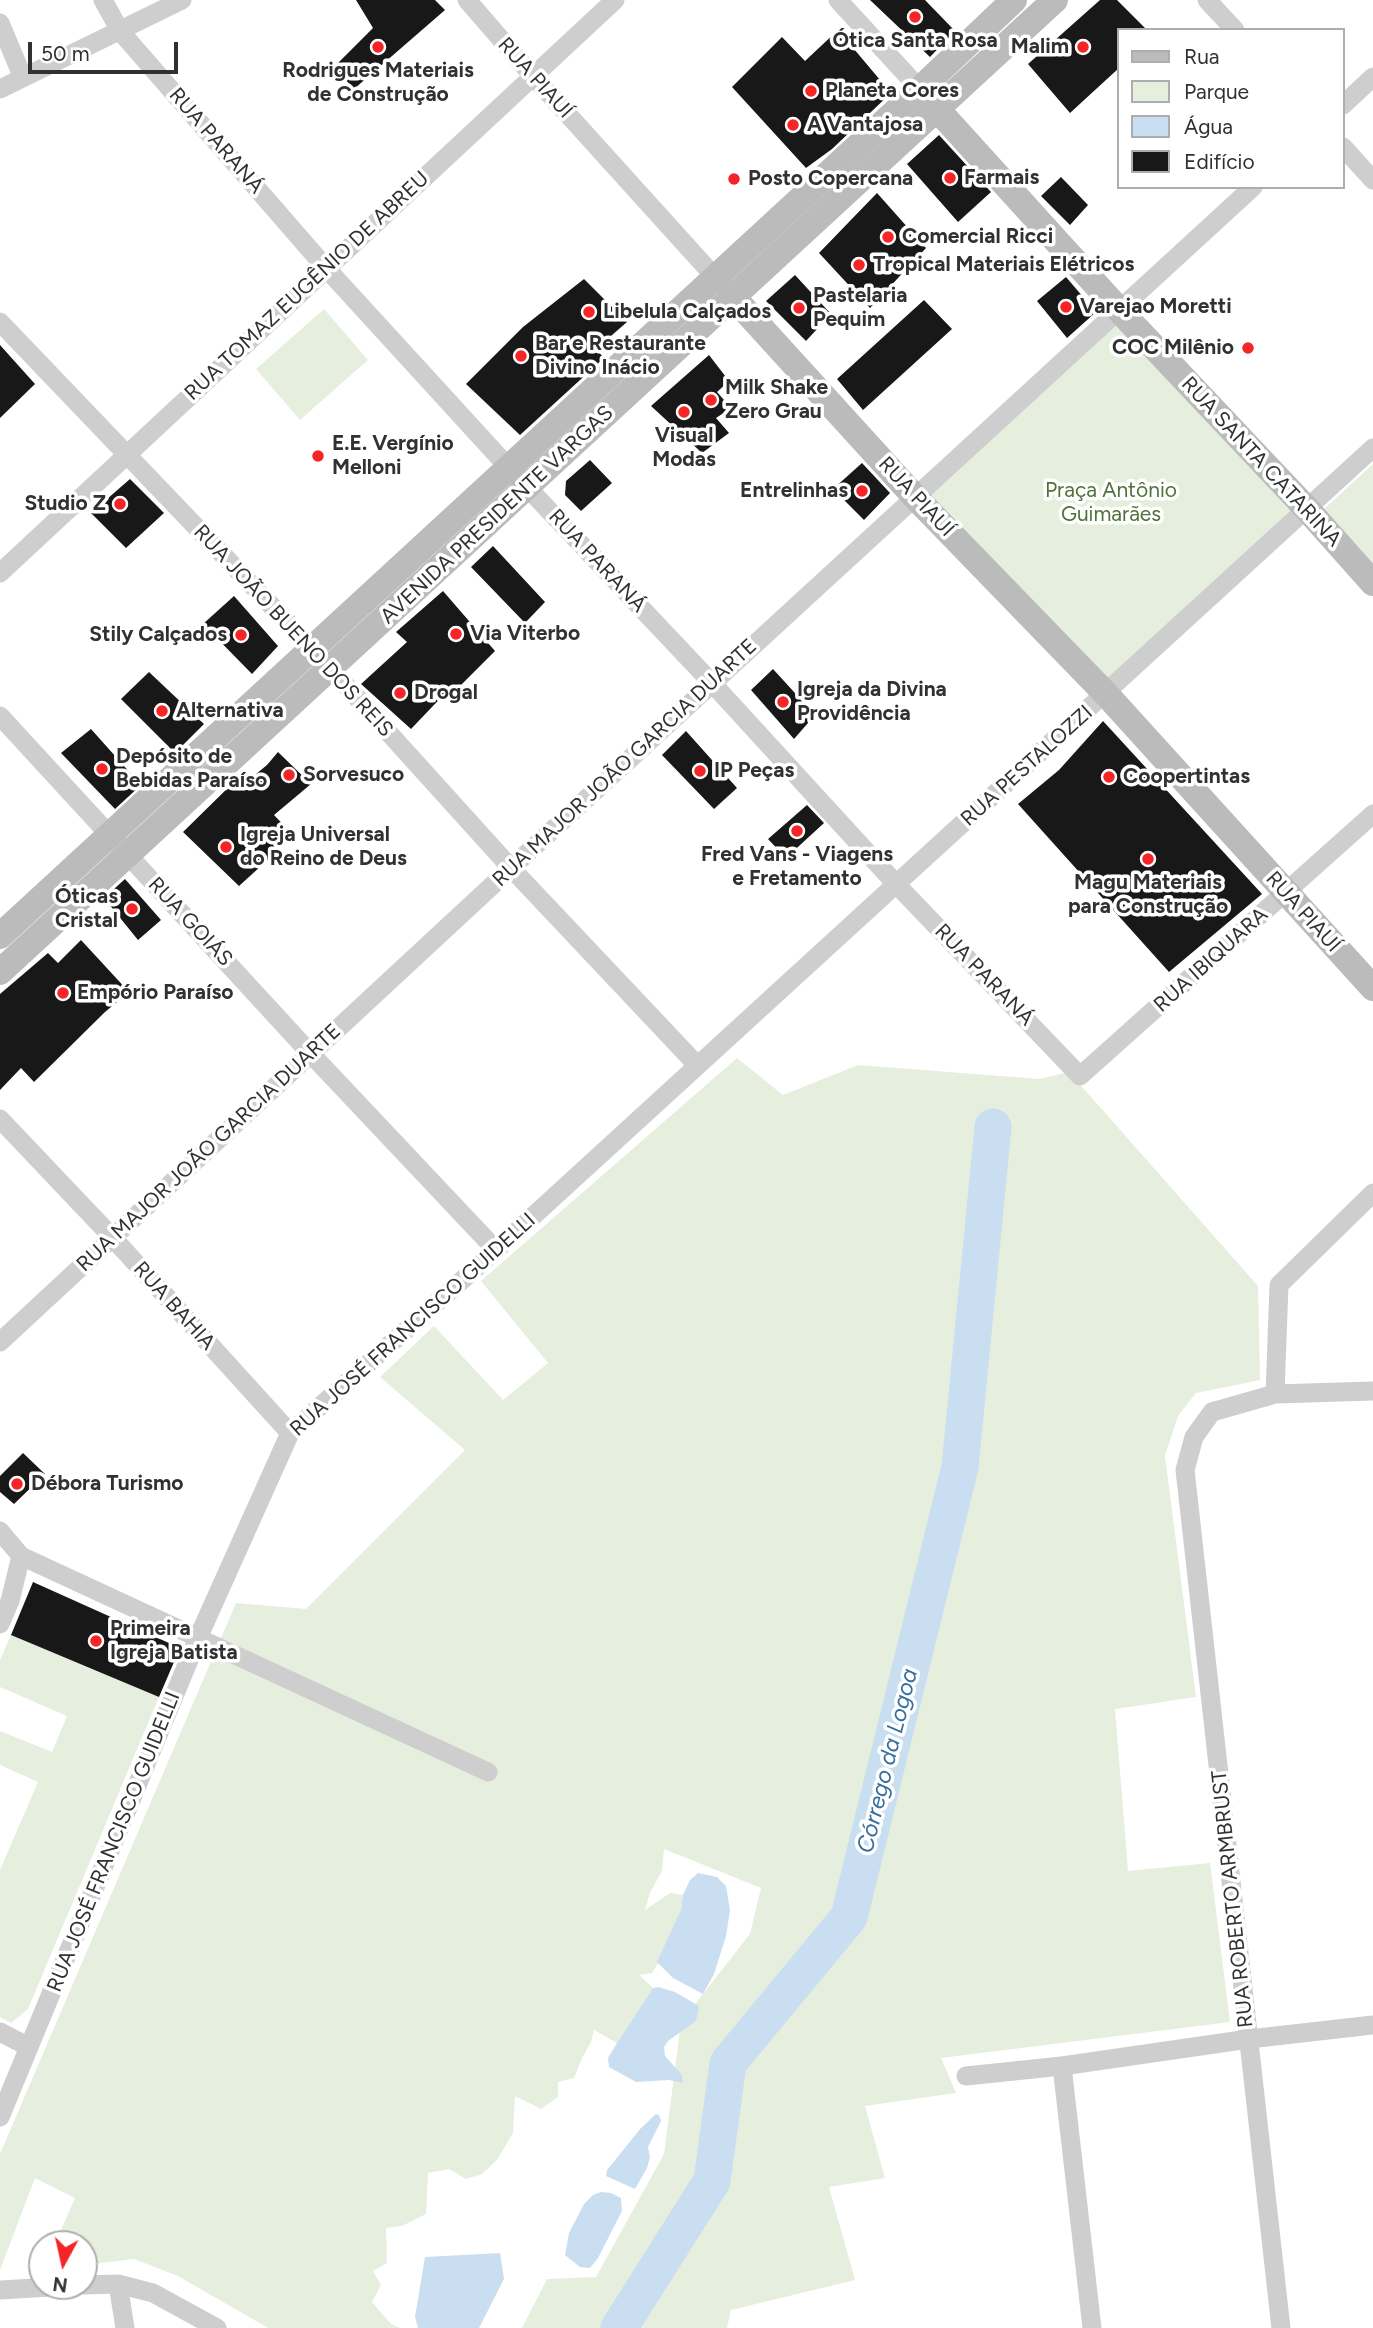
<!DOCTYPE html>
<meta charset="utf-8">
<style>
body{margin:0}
#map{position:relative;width:1373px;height:2328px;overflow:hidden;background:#fff;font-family:Figtree,sans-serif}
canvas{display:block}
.legend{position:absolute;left:1117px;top:28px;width:228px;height:161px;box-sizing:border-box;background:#fff;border:2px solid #adadad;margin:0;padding:9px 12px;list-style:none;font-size:21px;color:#313131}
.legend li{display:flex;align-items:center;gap:14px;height:35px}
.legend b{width:35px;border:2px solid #adadad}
.north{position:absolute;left:28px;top:2230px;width:70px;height:70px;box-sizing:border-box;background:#fff;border:2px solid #adadad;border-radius:50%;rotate:188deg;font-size:19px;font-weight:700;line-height:28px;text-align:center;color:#313131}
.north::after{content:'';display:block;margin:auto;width:24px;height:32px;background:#f52527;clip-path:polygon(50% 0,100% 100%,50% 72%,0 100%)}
.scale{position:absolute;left:28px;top:42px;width:150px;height:32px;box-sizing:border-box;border:4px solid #313131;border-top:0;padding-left:9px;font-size:21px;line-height:24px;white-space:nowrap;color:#313131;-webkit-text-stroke:5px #fff;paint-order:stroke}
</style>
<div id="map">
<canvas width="1373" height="2328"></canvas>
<ul class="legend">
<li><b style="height:9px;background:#bbb"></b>Rua</li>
<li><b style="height:19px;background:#e6efde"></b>Parque</li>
<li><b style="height:19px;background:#c9def0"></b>Água</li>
<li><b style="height:19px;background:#181818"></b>Edifício</li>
</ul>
<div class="north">N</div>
<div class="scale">50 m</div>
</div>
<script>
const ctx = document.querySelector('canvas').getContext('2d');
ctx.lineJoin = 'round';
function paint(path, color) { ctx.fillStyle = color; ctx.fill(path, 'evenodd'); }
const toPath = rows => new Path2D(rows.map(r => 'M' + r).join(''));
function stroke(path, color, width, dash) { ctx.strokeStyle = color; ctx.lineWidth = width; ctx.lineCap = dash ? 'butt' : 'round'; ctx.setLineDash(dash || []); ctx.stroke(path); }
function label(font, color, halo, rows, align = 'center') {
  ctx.font = font + ' Figtree,sans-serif'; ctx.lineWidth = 7; ctx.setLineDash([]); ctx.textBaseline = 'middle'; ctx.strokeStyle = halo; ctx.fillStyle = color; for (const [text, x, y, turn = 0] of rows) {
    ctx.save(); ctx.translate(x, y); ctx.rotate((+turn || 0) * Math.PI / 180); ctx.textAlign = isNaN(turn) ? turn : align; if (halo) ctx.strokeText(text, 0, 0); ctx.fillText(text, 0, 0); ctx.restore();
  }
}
paint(toPath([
 [324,309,368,360,300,420,256,369],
 [1119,310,1307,509,1106,694,915,497],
 [1373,464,1373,566,1323,510],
 [737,1058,783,1095,858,1065,1039,1079,1069,1072,1258,1286,1260,1380,1196,1393,1178,1416,1165,1456,1196,1697,1115,1709,1128,1871,1210,1863,1230,2022,941,2058,956,2093,865,2106,885,2178,829,2187,855,2280,731,2310,727,2328,522,2328,547,2279,596,2277,664,2154,681,2022,750,1934,761,1888,664,1849,662,1871,650,1893,645,1910,670,1893,683,1895,678,1931,652,1973,639,1975,653,1988,617,2043,594,2030,591,2042,582,2058,574,2078,558,2082,558,2097,541,2109,515,2096,513,2133,497,2160,482,2174,466,2179,449,2169,428,2173,426,2214,402,2226,386,2228,387,2263,373,2271,381,2285,372,2302,391,2324,400,2328,268,2328,178,2276,134,2259,84,2265,84,2244,55,2244,75,2198,35,2178,0,2270,0,2154,236,1603,306,1609,465,1450,380,1377,434,1326,503,1400,548,1363,481,1281],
 [11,1635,159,1697,28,2009,11,2023,0,2017,0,1870,38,1782,0,1765,0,1731,52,1752,67,1716,0,1687,0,1660]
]), '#e6efde');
paint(toPath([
 [698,1873,717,1877,726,1886,730,1910,726,1936,714,1974,703,1994,673,1978,657,1962,681,1910,683,1895,690,1880],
 [658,1987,675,1992,699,2006,696,2021,668,2041,664,2047,665,2056,682,2075,683,2083,669,2080,636,2082,609,2067,608,2058,617,2043,653,1988],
 [656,2114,659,2115,661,2121,648,2147,650,2157,647,2168,635,2189,606,2176,607,2170,641,2128],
 [601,2192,611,2193,621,2198,622,2211,598,2258,590,2268,580,2267,565,2255,569,2233,584,2204,593,2195],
 [500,2253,504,2279,479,2328,418,2328,415,2317,425,2257]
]), '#c9def0');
stroke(toPath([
 [619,2328,712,2181,728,2063,849,1917,960,1467,993,1127]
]), '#c9def0', 37);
paint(toPath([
 [356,0,435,0,445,10,354,89,334,67,373,28],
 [870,0,925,0,955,31,930,57],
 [1100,0,1117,0,1147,30,1119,30,1119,68,1070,113,1028,64],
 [838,30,891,93,832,149,806,168,732,87,782,37,805,61],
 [939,135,991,192,958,222,907,164],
 [1061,177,1088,205,1070,225,1041,196],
 [877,193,926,248,870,308,819,253],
 [795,275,831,314,806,341,766,301],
 [1066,277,1096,312,1067,338,1037,301],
 [584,279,627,322,596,349,604,358,520,435,466,384,523,327],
 [924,300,952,329,863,410,837,379],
 [0,345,35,384,0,418],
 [709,355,729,381,717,392,731,408,716,418,729,433,702,453,651,406],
 [590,460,612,483,581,511,565,495,566,481],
 [862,463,890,493,864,520,833,489],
 [130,479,164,513,126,548,91,513],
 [493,546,545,602,525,623,471,567],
 [443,591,495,651,457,689,453,685,411,729,361,684,407,642,396,632],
 [234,596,278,646,252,674,203,624],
 [773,669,815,715,794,739,751,690],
 [149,672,204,724,175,753,121,699],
 [1103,721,1262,894,1169,972,1018,804,1059,770],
 [91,729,141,785,115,809,61,753],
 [686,731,737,788,714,809,662,755],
 [278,752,311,784,274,815,294,836,239,886,183,832,239,777,245,783,267,765],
 [807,805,824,823,786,858,768,839],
 [125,879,161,920,138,940,104,898],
 [81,940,129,992,105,1012,34,1082,21,1068,0,1090,0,994,48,953,58,963],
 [23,1453,45,1474,14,1504,0,1492,0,1476],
 [33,1582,180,1648,159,1697,11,1635]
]), '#181818');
stroke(toPath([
 [103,0,120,31,326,268,509,468,712,683,897,885,1080,1076,1373,814],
 [467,0,533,76,723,286],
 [838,0,927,97],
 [1207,0,1235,30],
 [0,23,23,78],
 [0,89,182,0],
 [1343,105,1373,77],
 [1343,147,1373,180],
 [0,322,312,648,511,868,697,1065],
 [0,573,615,0],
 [0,716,311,1054,496,1250],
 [0,1119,113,1238,290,1433],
 [0,1342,511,868,1253,187],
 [1275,1394,1279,1285,1373,1193],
 [0,1531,21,1556,488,1772],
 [0,1624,10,1601,21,1556],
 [0,2032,29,2047],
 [1062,2066,1092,2328],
 [966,2076,1062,2066,1249,2039,1373,2025],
 [0,2117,198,1638,290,1433,496,1250,1373,448],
 [118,2284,125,2328],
 [84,2285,118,2284,153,2293,217,2328],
 [0,2290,68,2286],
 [1281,2328,1185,1470,1194,1437,1212,1412,1275,1394,1373,1391]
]), '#cecece', 19);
stroke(toPath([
 [937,109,1119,310,1307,509,1373,583],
 [733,297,915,497,1106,694,1373,988],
 [0,936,920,89,1014,0],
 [0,972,1055,0]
]), '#bbb', 26);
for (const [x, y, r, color] of [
 [915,17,7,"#f52527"],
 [378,47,7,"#f52527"],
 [1083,47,7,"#f52527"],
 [811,91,7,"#f52527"],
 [793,125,7,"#f52527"],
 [950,178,7,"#f52527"],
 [734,179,7,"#f52527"],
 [888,237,7,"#f52527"],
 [859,265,7,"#f52527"],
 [1066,307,7,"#f52527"],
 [799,308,7,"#f52527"],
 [589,312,7,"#f52527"],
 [1248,348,7,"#f52527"],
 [521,356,7,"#f52527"],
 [711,400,7,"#f52527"],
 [684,412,7,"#f52527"],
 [318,456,7,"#f52527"],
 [862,491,7,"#f52527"],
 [120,504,7,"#f52527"],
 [456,634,7,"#f52527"],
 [241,635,7,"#f52527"],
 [400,693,7,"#f52527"],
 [783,702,7,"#f52527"],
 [162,711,7,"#f52527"],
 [102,769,7,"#f52527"],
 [700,771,7,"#f52527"],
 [289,775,7,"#f52527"],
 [1109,777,7,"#f52527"],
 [797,831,7,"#f52527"],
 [226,847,7,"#f52527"],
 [1148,859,7,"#f52527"],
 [132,909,7,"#f52527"],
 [63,993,7,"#f52527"],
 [17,1484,7,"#f52527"],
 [96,1641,7,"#f52527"]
]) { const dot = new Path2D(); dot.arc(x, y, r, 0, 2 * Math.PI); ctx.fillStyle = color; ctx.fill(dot); stroke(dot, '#fff', 2.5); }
label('bold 21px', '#313131', '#fff', [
 ["Ótica Santa Rosa",915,41,"center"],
 ["Malim",1069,47,"right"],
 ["Rodrigues Materiais",378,71,"center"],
 ["de Construção",378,95,"center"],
 ["Planeta Cores",825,91],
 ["A Vantajosa",807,125],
 ["Farmais",964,178],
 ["Posto Copercana",748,179],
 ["Comercial Ricci",902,237],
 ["Tropical Materiais Elétricos",873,265],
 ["Pastelaria",813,296],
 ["Pequim",813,320],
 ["Varejao Moretti",1080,307],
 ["Libelula Calçados",603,312],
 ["Bar e Restaurante",535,344],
 ["Divino Inácio",535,368],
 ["COC Milênio",1234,348,"right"],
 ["Milk Shake",725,388],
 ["Zero Grau",725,412],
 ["Visual",684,436,"center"],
 ["Modas",684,460,"center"],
 ["E.E. Vergínio",332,444],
 ["Melloni",332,468],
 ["Entrelinhas",848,491,"right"],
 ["Studio Z",106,504,"right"],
 ["Via Viterbo",470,634],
 ["Stily Calçados",227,635,"right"],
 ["Igreja da Divina",797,690],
 ["Providência",797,714],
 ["Drogal",414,693],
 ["Alternativa",176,711],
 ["Depósito de",116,757],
 ["Bebidas Paraíso",116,781],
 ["IP Peças",714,771],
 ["Sorvesuco",303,775],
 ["Coopertintas",1123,777],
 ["Igreja Universal",240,835],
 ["do Reino de Deus",240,859],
 ["Fred Vans - Viagens",797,855,"center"],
 ["e Fretamento",797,879,"center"],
 ["Magu Materiais",1148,883,"center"],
 ["para Construção",1148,907,"center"],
 ["Óticas",118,897,"right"],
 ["Cristal",118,921,"right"],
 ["Empório Paraíso",77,993],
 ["Débora Turismo",31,1484],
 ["Primeira",110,1629],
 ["Igreja Batista",110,1653]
], 'left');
label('21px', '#313131', '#fff', [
 ["RUA PIAUÍ",535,78,48],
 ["RUA PARANÁ",216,141,49],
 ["RUA TOMAZ EUGÊNIO DE ABREU",307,286,-43],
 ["RUA SANTA CATARINA",1261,462,47],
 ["RUA PIAUÍ",916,497,47],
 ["AVENIDA PRESIDENTE VARGAS",497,515,-43],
 ["RUA PARANÁ",597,561,47],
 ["RUA JOÃO BUENO DOS REIS",293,631,47],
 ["RUA MAJOR JOÃO GARCIA DUARTE",625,763,-43],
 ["RUA PESTALOZZI",1027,766,-42],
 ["RUA PIAUÍ",1303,912,48],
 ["RUA GOIÁS",190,922,47],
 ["RUA IBIQUARA",1211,960,-42],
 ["RUA PARANÁ",984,975,46],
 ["RUA MAJOR JOÃO GARCIA DUARTE",209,1148,-43],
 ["RUA BAHIA",174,1306,48],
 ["RUA JOSÉ FRANCISCO GUIDELLI",413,1325,-42],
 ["RUA JOSÉ FRANCISCO GUIDELLI",114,1842,-68],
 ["RUA ROBERTO ARMBRUST",1233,1899,-96]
]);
label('21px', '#507139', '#fff', [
 ["Praça Antônio",1111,491],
 ["Guimarães",1111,515]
]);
label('italic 23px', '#366e9c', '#fff', [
 ["Córrego da Logoa",888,1761,-76]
]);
</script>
